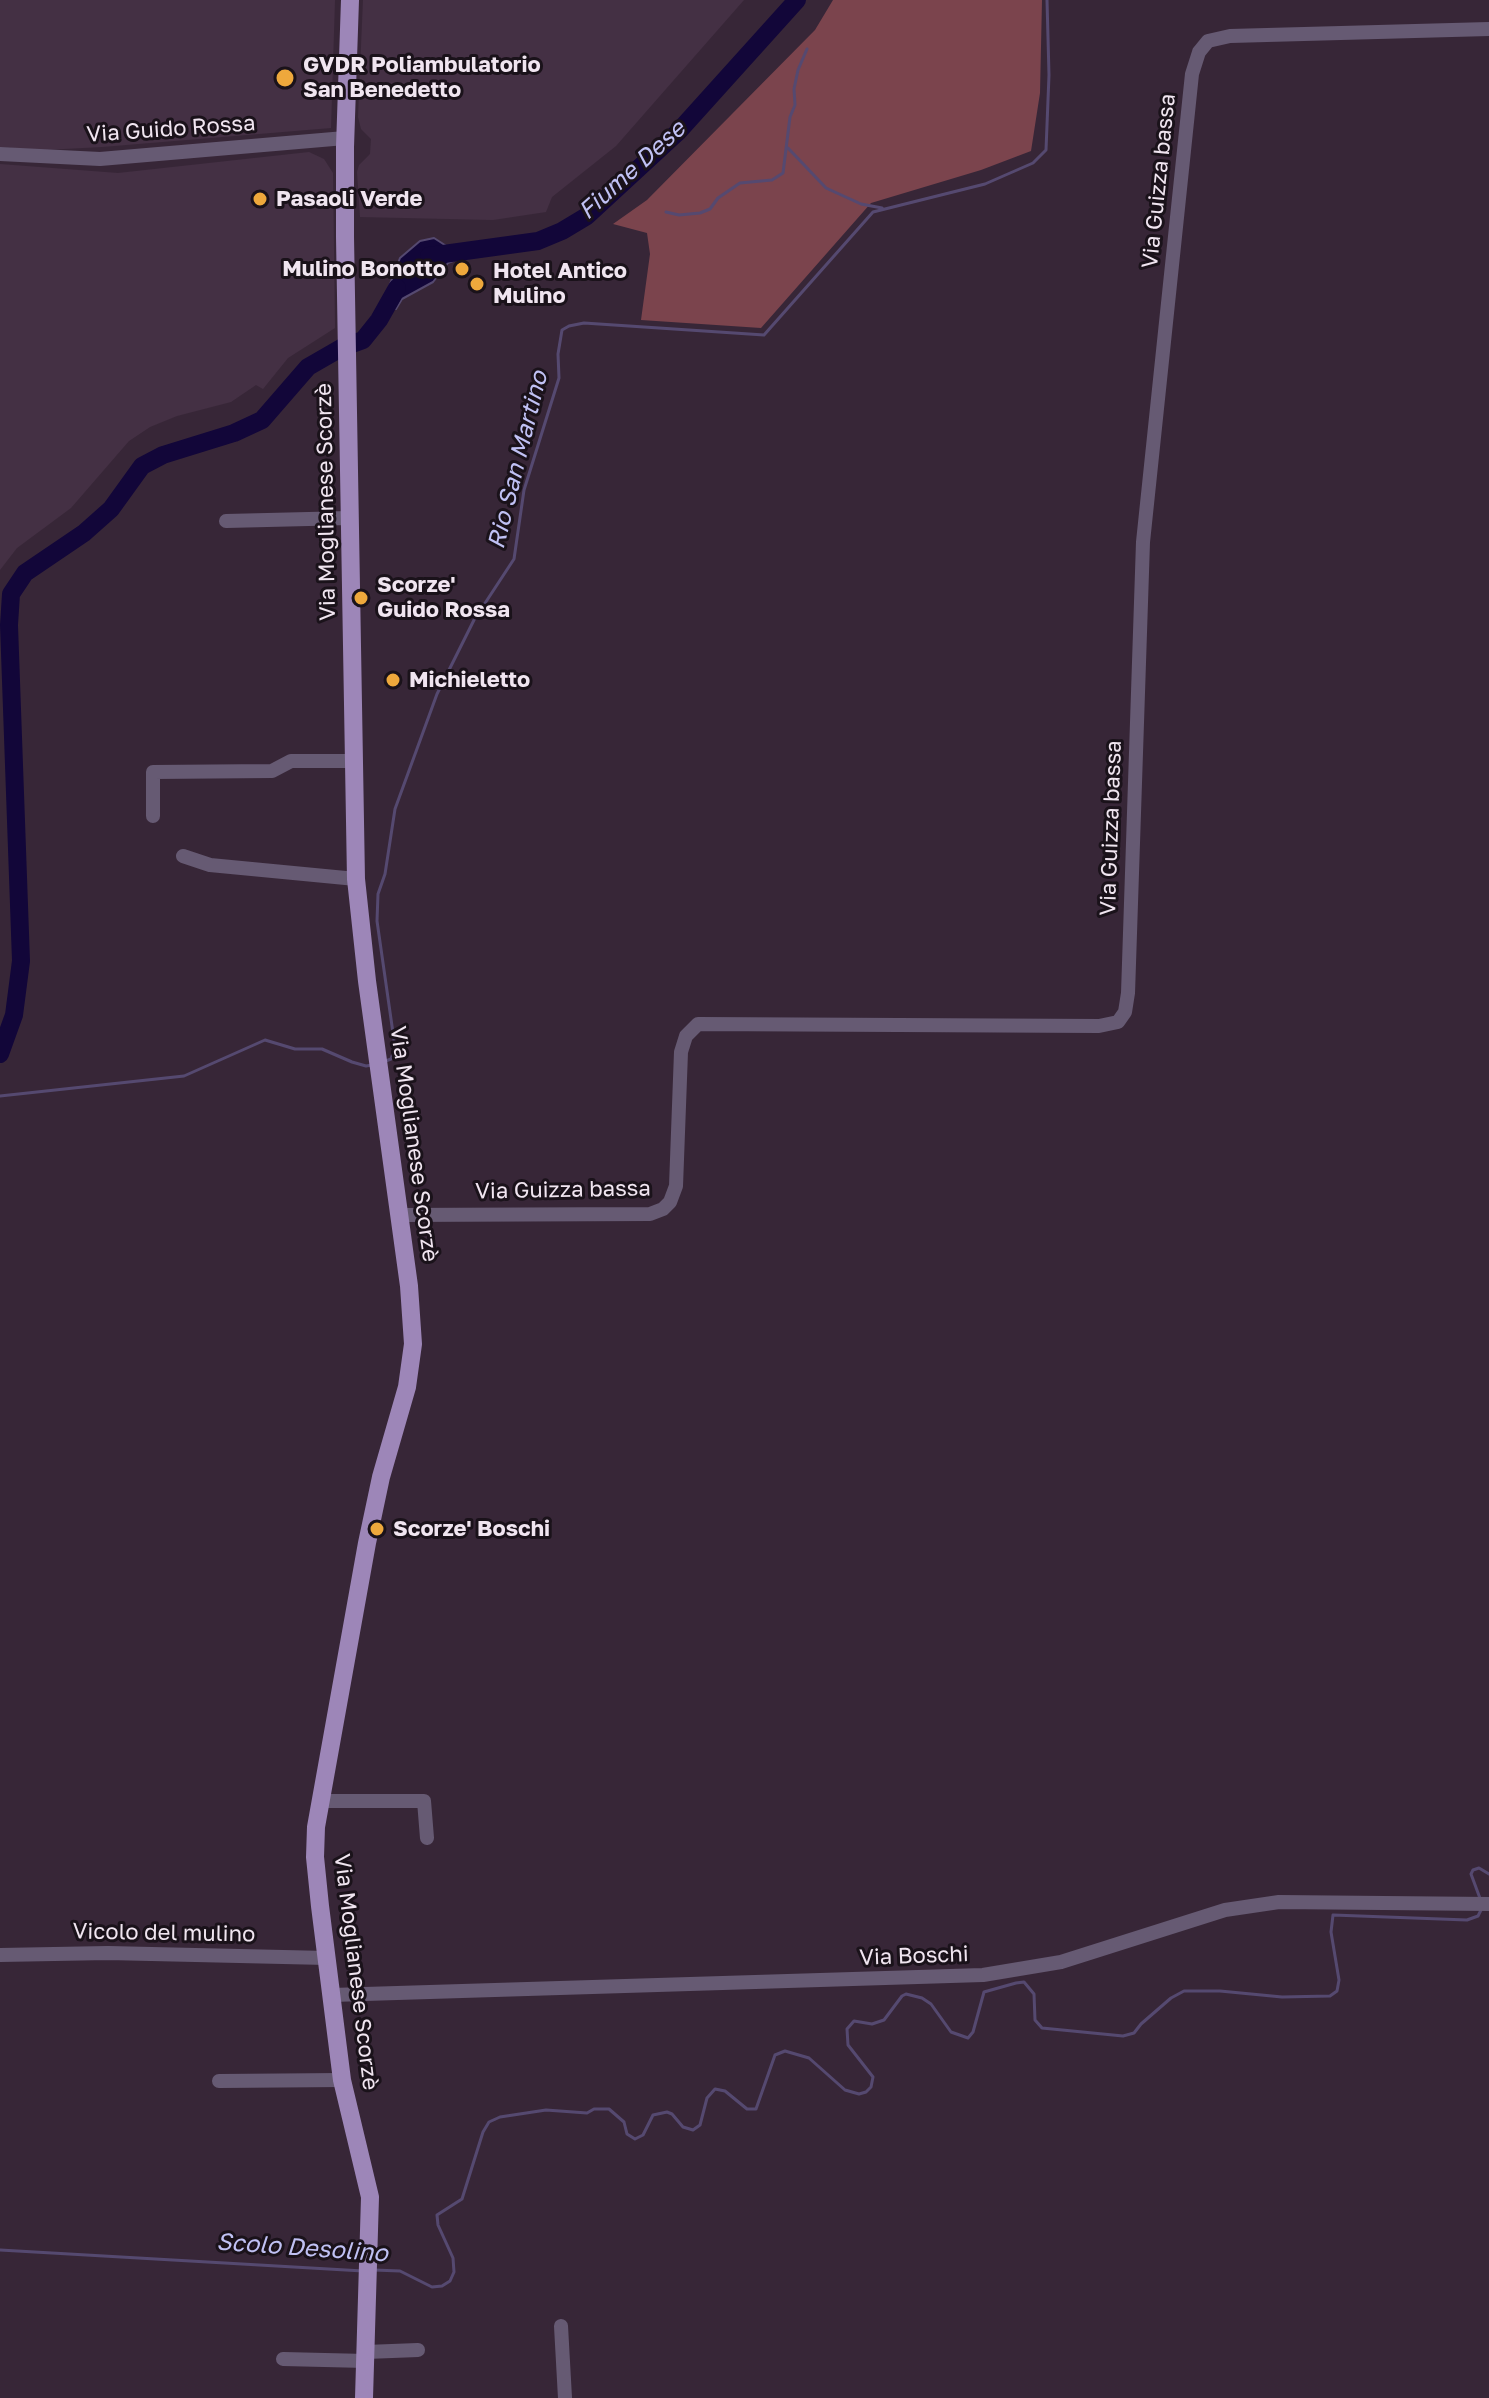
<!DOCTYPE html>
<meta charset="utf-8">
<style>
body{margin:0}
canvas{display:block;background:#372637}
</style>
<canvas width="1489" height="2398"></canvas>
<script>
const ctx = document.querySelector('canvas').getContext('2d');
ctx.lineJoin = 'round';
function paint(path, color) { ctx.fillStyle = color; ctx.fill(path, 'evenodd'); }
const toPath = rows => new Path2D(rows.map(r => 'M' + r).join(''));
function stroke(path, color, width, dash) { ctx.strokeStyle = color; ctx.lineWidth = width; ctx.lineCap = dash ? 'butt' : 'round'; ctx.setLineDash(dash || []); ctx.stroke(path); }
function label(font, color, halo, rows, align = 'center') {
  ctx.font = font + ' "Golos Text",sans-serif'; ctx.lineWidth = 6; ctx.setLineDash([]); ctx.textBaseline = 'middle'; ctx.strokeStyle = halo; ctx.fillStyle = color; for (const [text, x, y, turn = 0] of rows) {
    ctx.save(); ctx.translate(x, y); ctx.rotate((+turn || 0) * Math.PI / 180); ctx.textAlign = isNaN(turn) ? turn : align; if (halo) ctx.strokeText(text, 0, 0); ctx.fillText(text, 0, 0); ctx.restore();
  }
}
paint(toPath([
 [0,0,335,0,331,128,102,147,45,150,0,147],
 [363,0,744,0,616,146,552,197,546,212,493,220,360,217,357,172,359,165,370,154,371,139,361,129,358,117],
 [309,152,324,159,333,173,335,328,288,358,263,389,256,385,231,402,177,416,150,427,129,441,71,508,17,548,0,570,0,164,118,173]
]), '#443044');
paint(toPath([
 [833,0,1042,0,1040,93,1031,151,981,170,871,203,761,328,641,320,650,254,647,233,613,224,647,200,815,30]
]), '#7b444d');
const water = toPath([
 [434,238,451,249,453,261,448,263,433,282,402,299,396,309,382,305,400,258,420,241,434,238]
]);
paint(water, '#120639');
stroke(water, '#554970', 2);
stroke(toPath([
 [788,148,826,188,861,204,882,208],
 [666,212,679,215,700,213,710,209,718,198,740,183,772,180,783,173,790,117,795,105,794,89,798,70,807,49],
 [383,1062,391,1059,395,1047,377,921,378,894,385,874,395,809,437,694,474,620,514,559,524,490,559,378,558,354,562,330,569,326,584,323,764,335,873,212,985,184,1033,163,1046,150,1049,75,1047,0],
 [0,1096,184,1076,265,1040,295,1049,322,1049,352,1062,366,1066,372,1065],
 [1481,1901,1471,1874,1473,1870,1479,1868,1489,1874],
 [0,2250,363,2271],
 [374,2270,400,2271,432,2287,442,2286,450,2281,454,2272,453,2258,438,2225,437,2215,462,2199,483,2132,489,2122,500,2117,546,2110,587,2113,594,2109,609,2109,624,2122,627,2134,635,2139,643,2135,653,2115,667,2112,672,2114,683,2127,693,2130,700,2125,707,2098,715,2089,725,2091,747,2109,756,2109,775,2055,785,2051,809,2058,845,2090,859,2094,866,2092,871,2087,873,2077,848,2045,847,2029,854,2021,872,2024,884,2020,902,1996,906,1994,922,1998,931,2004,951,2032,968,2038,973,2032,984,1992,1016,1983,1024,1982,1034,1994,1035,2020,1042,2028,1123,2036,1134,2033,1141,2024,1171,1998,1184,1991,1220,1991,1282,1997,1330,1996,1337,1991,1339,1980,1331,1932,1333,1915,1467,1920,1478,1916,1482,1908]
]), '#554970', 3);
stroke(toPath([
 [429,256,538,241,562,231,587,216,678,132,797,0],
 [0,1054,14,1015,21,961,9,625,11,594,25,573,84,533,111,509,142,466,163,455,234,433,262,420,308,367,341,348,363,340,379,320,397,288]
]), '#120639', 18);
stroke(toPath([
 [0,154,100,159,345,138],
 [226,521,350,518],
 [153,816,153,772,272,771,291,761,354,761],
 [183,856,210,865,356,879],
 [399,1215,650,1214,663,1209,670,1202,676,1186,681,1052,686,1036,698,1024,1099,1026,1118,1022,1125,1012,1128,993,1143,542,1192,74,1199,52,1208,41,1230,36,1489,29],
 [320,1801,424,1801,427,1838],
 [0,1955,108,1953,327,1958],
 [332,1995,983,1975,1061,1962,1225,1910,1279,1902,1489,1904],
 [219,2081,342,2080],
 [561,2326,565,2398],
 [366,2352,418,2350],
 [283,2359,366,2361]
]), '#665a73', 14);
stroke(toPath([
 [350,0,345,147,345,237,356,879,367,981,409,1286,413,1344,407,1387,381,1477,367,1543,316,1827,315,1857,320,1906,342,2080,370,2197,364,2398]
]), '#9d86b8', 18);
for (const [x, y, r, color] of [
 [285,78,10,"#eea83c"],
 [260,199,8,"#eea83c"],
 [462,269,8,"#eea83c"],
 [477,284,8,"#eea83c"],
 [361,598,8,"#eea83c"],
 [393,680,8,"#eea83c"],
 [377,1529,8,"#eea83c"]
]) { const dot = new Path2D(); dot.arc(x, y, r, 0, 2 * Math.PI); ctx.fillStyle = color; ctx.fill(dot); stroke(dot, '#1a121a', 3); }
label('bold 22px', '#f0e5f0', '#1a121a', [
 ["GVDR Poliambulatorio",303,65],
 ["San Benedetto",303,90],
 ["Pasaoli Verde",276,199],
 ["Mulino Bonotto",446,269,"right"],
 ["Hotel Antico",493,271],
 ["Mulino",493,296],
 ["Scorze'",377,585],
 ["Guido Rossa",377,610],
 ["Michieletto",409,680],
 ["Scorze' Boschi",393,1529]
], 'left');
label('22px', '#f0e5f0', '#1a121a', [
 ["Via Guido Rossa",171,129,-4],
 ["Via Guizza bassa",1159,181,-84],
 ["Via Moglianese Scorzè",326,502,-91],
 ["Via Guizza bassa",1111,828,-88],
 ["Via Moglianese Scorzè",414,1144,82],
 ["Via Guizza bassa",563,1190,-1],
 ["Vicolo del mulino",164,1933,1],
 ["Via Boschi",914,1956,-2],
 ["Via Moglianese Scorzè",356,1972,83]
]);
label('italic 24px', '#c0c1f4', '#1a121a', [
 ["Fiume Dese",632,170,-42],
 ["Rio San Martino",518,460,-76],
 ["Scolo Desolino",302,2248,4]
]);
</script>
